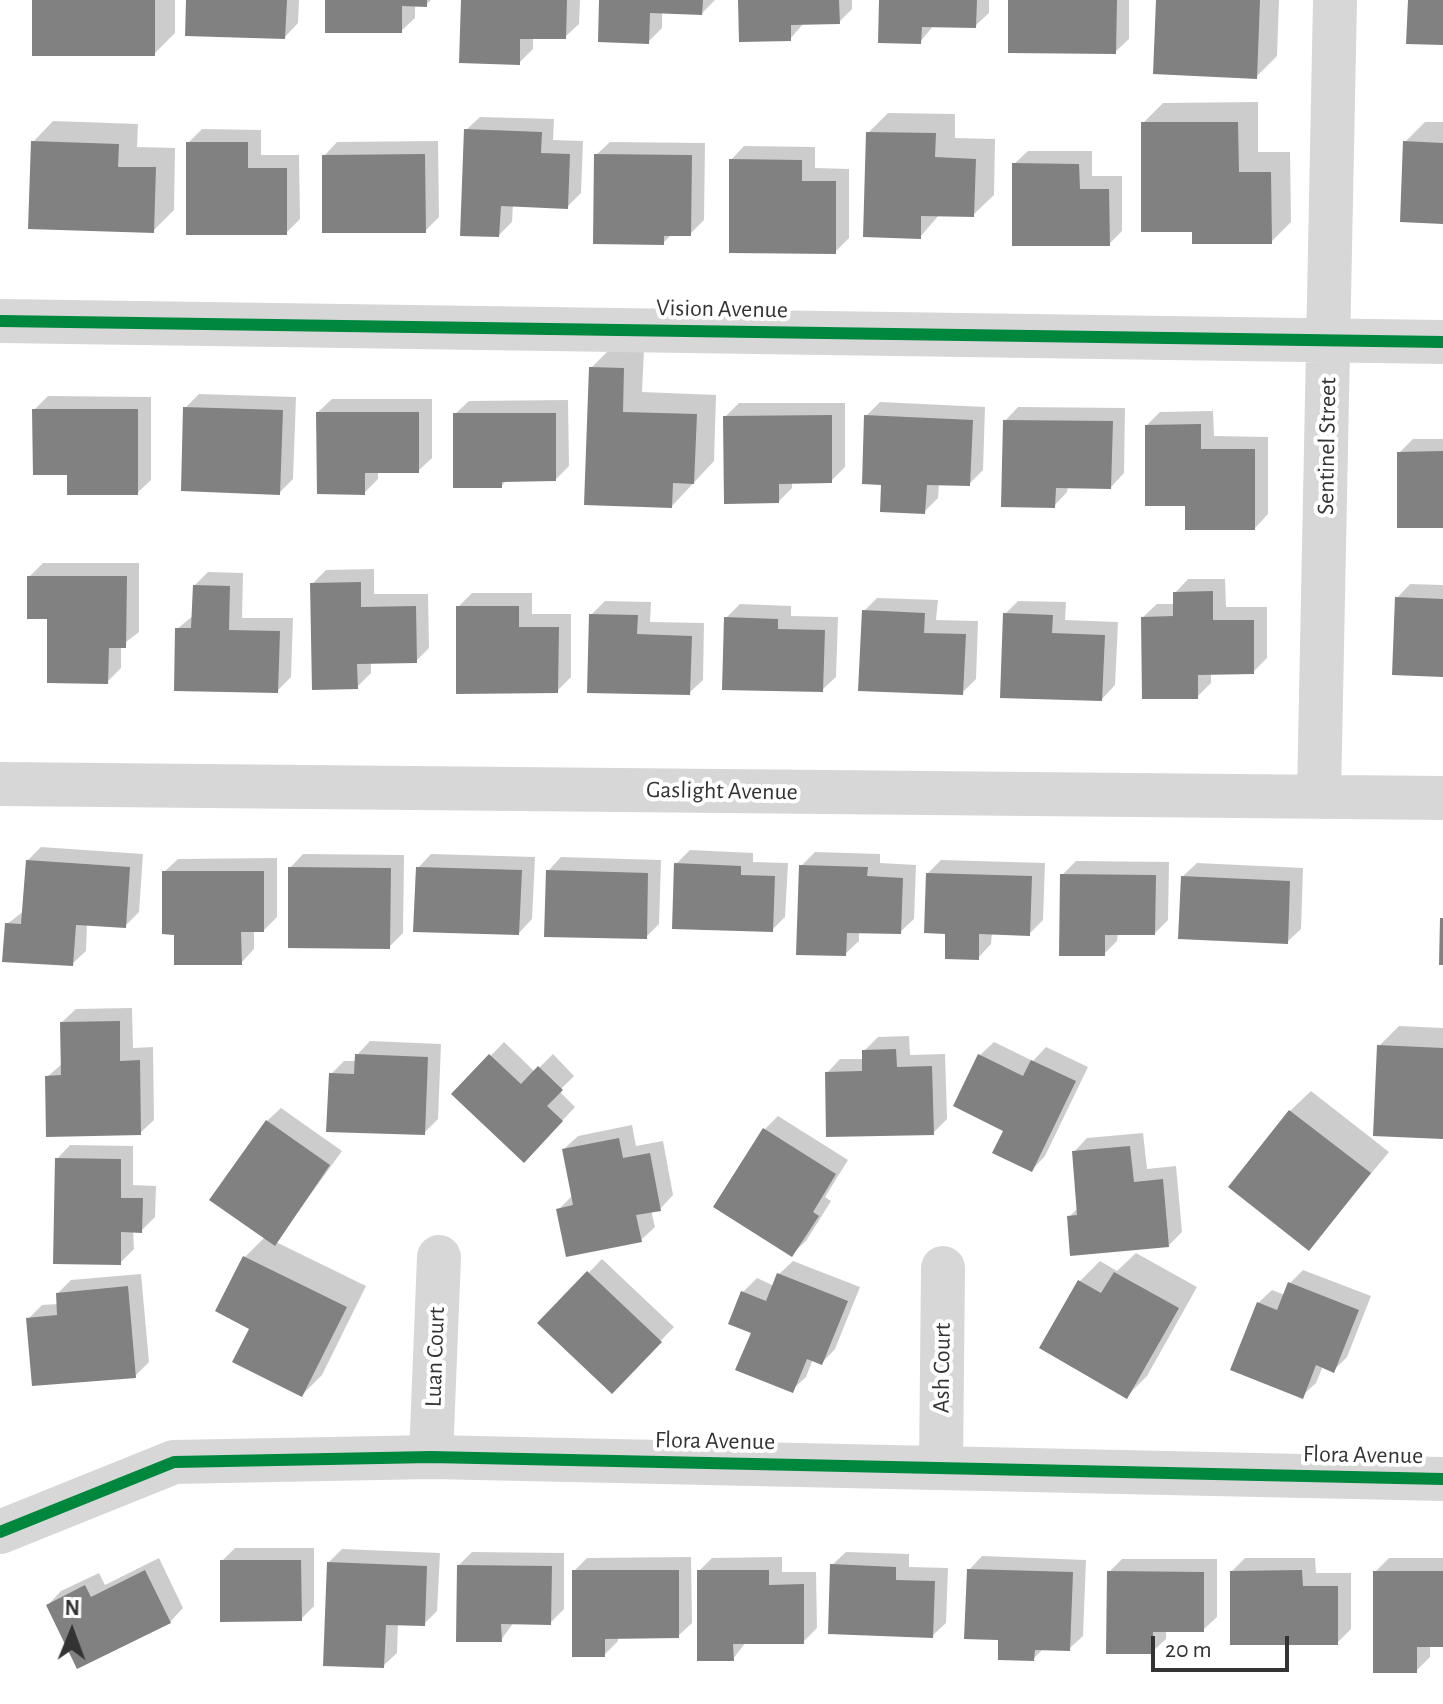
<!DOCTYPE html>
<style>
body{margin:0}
#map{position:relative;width:1443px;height:1704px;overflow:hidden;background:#fff;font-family:"Alegreya Sans",sans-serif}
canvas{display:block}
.north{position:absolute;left:32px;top:1592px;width:80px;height:80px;-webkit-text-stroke:6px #fff;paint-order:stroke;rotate:1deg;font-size:22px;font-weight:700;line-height:32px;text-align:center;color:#333}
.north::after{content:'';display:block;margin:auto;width:28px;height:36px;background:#333;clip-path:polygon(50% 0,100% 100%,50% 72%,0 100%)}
.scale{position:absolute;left:1151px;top:1636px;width:138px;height:36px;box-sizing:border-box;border:4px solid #333;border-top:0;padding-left:10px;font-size:24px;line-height:28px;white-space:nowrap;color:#333;-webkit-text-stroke:6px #fff;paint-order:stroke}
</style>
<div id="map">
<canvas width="1443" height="1704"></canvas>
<div class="north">N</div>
<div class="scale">20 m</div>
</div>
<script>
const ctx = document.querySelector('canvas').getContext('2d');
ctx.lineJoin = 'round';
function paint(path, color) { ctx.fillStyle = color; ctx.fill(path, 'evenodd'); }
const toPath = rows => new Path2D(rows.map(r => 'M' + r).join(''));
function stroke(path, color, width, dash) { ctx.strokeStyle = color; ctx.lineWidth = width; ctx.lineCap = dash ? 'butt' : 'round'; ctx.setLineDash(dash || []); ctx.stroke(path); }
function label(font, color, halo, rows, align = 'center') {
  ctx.font = font + ' "Alegreya Sans",sans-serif'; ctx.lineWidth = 8; ctx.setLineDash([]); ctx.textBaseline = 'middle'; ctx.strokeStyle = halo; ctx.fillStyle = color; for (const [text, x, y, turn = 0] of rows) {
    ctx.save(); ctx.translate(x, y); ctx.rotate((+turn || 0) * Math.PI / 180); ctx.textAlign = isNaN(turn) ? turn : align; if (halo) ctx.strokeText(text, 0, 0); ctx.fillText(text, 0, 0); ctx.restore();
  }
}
paint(toPath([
 [34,0,175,0,175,33,154,54],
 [188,0,299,0,298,23,285,37],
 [327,0,431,0,427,4,415,4,415,18,401,31],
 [463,0,580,0,579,24,565,37,533,37,533,49,519,63],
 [601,0,715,0,702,13,662,12,662,28,648,42],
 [740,0,852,0,852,9,839,22,804,23,790,39],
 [881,0,989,0,989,13,975,26,934,25,920,42],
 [1010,0,1129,0,1129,39,1115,52],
 [1158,0,1279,0,1277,56,1256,77],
 [1258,102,1258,152,1290,152,1291,222,1271,242,1194,230,1143,123,1163,103],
 [888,113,955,114,955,138,995,139,994,195,973,215,940,214,920,237,868,133],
 [480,117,554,119,553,140,583,141,581,193,567,207,513,204,512,222,499,235,466,130],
 [53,121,138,124,137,147,175,148,174,210,153,231,33,142],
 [1425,122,1443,122,1443,222,1405,142],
 [202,129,261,130,261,155,299,155,300,219,286,233,188,143],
 [438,141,439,217,425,231,324,156,337,142],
 [610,142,705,143,704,220,690,234,672,234,663,243,596,155],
 [744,146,815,147,815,168,849,169,849,238,835,252,731,160],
 [1028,151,1092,151,1092,176,1122,176,1122,231,1109,244,1014,164],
 [611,348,644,349,642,392,716,395,714,461,672,506,591,368],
 [199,394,296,397,293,479,279,493,185,408],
 [48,396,151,397,151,480,137,493,69,473,34,410],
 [332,399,432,399,432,458,418,471,378,471,378,479,364,493,318,412],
 [568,400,569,466,556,479,507,480,501,486,455,414,469,401],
 [880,402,985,407,983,470,969,484,939,483,938,498,924,512,883,483,866,416],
 [739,403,845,403,845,467,831,481,792,481,792,488,779,501,725,417],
 [1018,407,1125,408,1124,473,1111,487,1068,486,1067,492,1054,506,1005,421],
 [1213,411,1214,436,1268,437,1268,514,1255,528,1187,504,1147,425,1160,412],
 [1413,439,1443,439,1443,526,1399,453],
 [43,563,139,563,139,632,121,646,121,668,107,682,49,617,29,577],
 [374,569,374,594,428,594,429,648,416,661,371,662,371,673,357,687,312,584,326,570],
 [208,572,243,573,242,618,293,618,291,677,277,691,177,629,194,615,194,586],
 [1188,579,1225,579,1226,607,1267,607,1267,658,1253,672,1211,672,1211,683,1197,697,1143,617,1157,604,1175,604,1175,593],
 [1410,584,1443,585,1443,675,1397,598],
 [472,593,532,593,532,614,571,614,571,677,557,691,458,607],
 [877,598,938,600,936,620,978,621,976,679,962,693,864,611],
 [605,601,651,602,650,622,704,623,703,680,689,693,591,615],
 [1018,601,1066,602,1065,620,1118,622,1115,685,1102,699,1005,614],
 [740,604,791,606,791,616,838,617,836,677,822,690,726,618],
 [41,847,143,854,139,912,125,926,87,923,86,951,72,964,7,924,24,911,27,861],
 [690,850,753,853,753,862,788,863,785,917,772,930,676,864],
 [815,852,880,854,880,863,916,865,914,919,900,932,859,931,859,941,845,954,801,866],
 [303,854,404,855,403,933,389,947,290,868],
 [431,854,535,857,532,919,519,933,418,868],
 [561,857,661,860,659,924,646,937,548,871],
 [277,858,277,917,264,930,254,930,254,949,241,963,176,933,164,872,178,859],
 [941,860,1045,863,1043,920,1029,934,992,933,991,944,978,958,948,932,928,873],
 [1076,861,1169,862,1168,920,1155,933,1118,933,1117,941,1104,954,1062,875],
 [1197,863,1303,868,1301,929,1287,942,1183,876],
 [132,1008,133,1048,153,1047,154,1120,140,1133,47,1077,63,1063,62,1022,76,1009],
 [1399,1026,1443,1028,1443,1137,1379,1046],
 [909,1036,910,1055,945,1054,947,1119,933,1133,827,1073,840,1059,864,1059,864,1051,878,1037],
 [370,1041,441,1044,438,1119,424,1133,331,1074,344,1061,356,1061,357,1055],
 [504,1042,535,1072,553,1054,574,1076,559,1091,575,1107,538,1147,454,1094],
 [994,1042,1033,1061,1046,1047,1088,1067,1045,1156,1032,1170,1006,1130,980,1055],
 [1311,1091,1389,1152,1309,1248,1290,1111],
 [281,1108,342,1151,276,1242,366,1286,322,1375,302,1395,252,1328,218,1310,245,1257,265,1237,267,1121],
 [778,1116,848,1160,825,1197,831,1201,806,1241,792,1254,765,1129],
 [632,1125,636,1146,663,1141,673,1195,660,1209,651,1210,655,1227,641,1240,559,1209,573,1195,564,1149,578,1136],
 [1143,1133,1147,1169,1176,1166,1182,1232,1168,1246,1069,1217,1078,1208,1074,1152,1087,1138],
 [70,1145,133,1146,133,1185,156,1186,155,1217,141,1231,133,1230,134,1249,120,1263,57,1159],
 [1136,1253,1197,1287,1147,1376,1127,1396,1080,1281,1100,1261,1117,1271],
 [602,1259,674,1327,612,1391,540,1323],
 [793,1261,860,1287,835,1349,822,1363,813,1359,806,1377,792,1390,753,1332,743,1292,757,1278,774,1286,779,1274],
 [1303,1270,1371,1296,1347,1357,1334,1370,1323,1366,1316,1383,1302,1396,1258,1303,1272,1290,1285,1295,1290,1283],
 [141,1274,149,1362,135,1376,28,1319,42,1305,58,1304,58,1293,71,1280],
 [235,1548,314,1548,314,1606,301,1619,222,1561],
 [342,1549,440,1553,437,1611,424,1624,398,1623,397,1653,383,1666,329,1562],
 [472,1552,564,1553,564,1609,550,1623,514,1622,501,1640,459,1565],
 [846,1552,909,1554,909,1567,948,1568,946,1623,932,1636,832,1565],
 [982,1556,1086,1560,1083,1636,1069,1649,1044,1648,1033,1659,1000,1638,969,1570],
 [691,1557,692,1623,678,1636,618,1637,618,1641,604,1655,574,1571,587,1558],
 [782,1557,782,1572,816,1572,817,1628,803,1642,746,1642,733,1659,699,1571,712,1558],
 [159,1558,183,1608,170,1622,48,1605,61,1591,99,1573,105,1585],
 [1245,1558,1315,1558,1316,1573,1351,1573,1351,1629,1337,1643,1232,1571],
 [1389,1558,1443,1558,1443,1645,1430,1645,1430,1657,1416,1671,1375,1572],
 [1122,1559,1217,1559,1217,1617,1203,1630,1166,1630,1166,1639,1152,1652,1109,1572]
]), '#0003');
paint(toPath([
 [32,0,155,0,155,56,32,56],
 [186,0,287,0,285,39,185,36],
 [325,0,427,0,427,7,402,6,402,33,325,33],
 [461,0,567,0,566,39,520,39,520,65,459,63],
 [599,0,703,0,702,15,650,13,649,44,598,42],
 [738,0,839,0,840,24,791,25,791,41,739,42],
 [879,0,977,0,976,28,922,27,921,44,878,43],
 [1008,0,1117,0,1116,54,1008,53],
 [1156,0,1260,0,1257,79,1153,74],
 [1408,0,1443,0,1443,45,1406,44],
 [1141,122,1238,122,1239,172,1271,172,1272,244,1192,244,1192,232,1141,232],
 [464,129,542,132,541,153,570,154,568,209,501,206,499,237,460,236],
 [866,132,936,133,935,157,976,159,974,217,921,216,921,239,863,237],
 [31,141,119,144,118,167,156,167,154,233,28,229],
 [1403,141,1443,143,1443,224,1400,222],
 [186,142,248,142,248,168,287,168,287,235,186,235],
 [425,154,426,233,322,233,322,155],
 [594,154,692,155,691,236,664,236,664,245,593,244],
 [729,159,802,160,802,181,836,181,836,254,729,253],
 [1012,163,1079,164,1080,189,1109,189,1110,246,1012,246],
 [589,367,624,368,623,412,697,414,694,484,673,483,672,508,584,505],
 [183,407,283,410,280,495,181,491],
 [32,409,138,409,138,495,67,495,67,475,33,475],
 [316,412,419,412,419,473,365,473,365,495,317,494],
 [453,413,556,413,556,481,502,482,502,488,453,488],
 [832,415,832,483,779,484,779,503,724,504,723,416],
 [864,415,973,420,970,486,927,485,925,514,880,512,881,485,862,484],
 [1003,420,1113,421,1111,489,1056,488,1055,508,1001,507],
 [1201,424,1201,449,1255,449,1255,530,1185,530,1185,506,1145,506,1145,425],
 [1443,451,1443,528,1397,528,1397,452],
 [27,576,127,576,126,648,109,648,108,684,47,683,47,619,27,619],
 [361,582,361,607,416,606,417,663,357,664,358,689,312,690,310,583],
 [193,585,230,586,229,630,280,631,278,693,174,691,175,628,191,628],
 [1213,591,1213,620,1254,620,1254,674,1198,675,1198,699,1142,699,1141,617,1173,616,1173,592],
 [1395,597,1443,599,1443,677,1392,675],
 [456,606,519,606,519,627,559,627,558,693,456,694],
 [862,610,925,613,924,633,966,634,963,695,858,691],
 [1003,613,1053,615,1052,633,1105,635,1102,701,1000,698],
 [589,614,638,615,637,634,692,636,690,695,587,693],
 [724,617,778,619,778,629,825,630,823,692,722,690],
 [26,860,130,867,126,928,76,925,73,966,2,962,5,923,21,924],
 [674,863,741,866,741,875,775,876,773,932,672,929],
 [799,865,868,867,867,876,903,878,901,934,847,933,846,956,796,955],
 [288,867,391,868,390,949,288,948],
 [416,867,522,870,519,935,413,932],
 [546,870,648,873,647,939,544,937],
 [162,871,264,871,264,932,241,932,242,965,174,965,174,935,162,934],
 [926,873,1032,876,1030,936,979,934,979,960,945,959,945,934,924,933],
 [1060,874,1156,875,1155,935,1105,935,1105,956,1059,956],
 [1181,876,1290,881,1288,944,1178,939],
 [1440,918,1443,918,1443,965,1439,965],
 [120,1021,120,1061,140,1060,141,1135,46,1137,45,1076,61,1075,60,1022],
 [1377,1045,1443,1048,1443,1139,1373,1136],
 [896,1049,897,1067,932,1066,934,1135,826,1137,825,1072,862,1071,862,1050],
 [355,1054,428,1057,425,1135,326,1132,329,1073,354,1074],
 [489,1054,521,1084,538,1066,563,1090,547,1106,563,1121,524,1163,451,1094],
 [978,1054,1023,1076,1031,1060,1076,1081,1032,1172,992,1153,1003,1131,953,1106],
 [1289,1110,1371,1173,1309,1251,1228,1187],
 [266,1120,330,1165,275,1246,209,1200],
 [763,1128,836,1174,813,1212,819,1216,792,1257,713,1207],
 [619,1138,623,1158,650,1153,661,1211,636,1215,642,1242,566,1257,556,1209,573,1205,562,1149],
 [1130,1146,1134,1182,1163,1179,1169,1247,1070,1256,1067,1216,1077,1215,1072,1151],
 [55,1158,121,1159,121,1198,143,1198,142,1233,121,1232,121,1265,53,1264],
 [243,1256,347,1307,302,1397,232,1362,249,1329,215,1311],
 [587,1271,662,1342,612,1394,537,1323],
 [1114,1272,1179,1308,1127,1399,1039,1348,1078,1280,1101,1293],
 [777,1273,848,1301,822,1365,807,1359,793,1393,735,1370,751,1333,728,1324,741,1291,766,1301],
 [1288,1282,1359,1310,1334,1373,1316,1365,1303,1399,1230,1370,1257,1302,1277,1310],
 [128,1286,136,1378,32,1386,26,1318,57,1315,56,1293],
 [220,1560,301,1560,302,1621,220,1622],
 [327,1562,427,1566,425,1626,386,1625,384,1668,323,1666],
 [830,1564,896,1567,896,1580,935,1581,933,1638,828,1634],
 [457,1565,552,1566,551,1625,501,1624,502,1642,456,1642],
 [967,1569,1073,1572,1070,1651,1035,1650,1034,1661,998,1660,998,1640,964,1639],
 [145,1570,171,1623,77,1669,46,1605,85,1585,91,1597],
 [572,1570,679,1570,679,1638,605,1639,605,1657,572,1657],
 [697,1570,769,1570,769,1585,804,1584,804,1644,733,1644,734,1661,697,1661],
 [1302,1570,1303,1586,1338,1586,1338,1645,1230,1645,1230,1571],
 [1107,1571,1204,1572,1204,1632,1153,1632,1153,1654,1106,1654],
 [1373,1571,1443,1571,1443,1647,1417,1647,1417,1673,1373,1673]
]), '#818181');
stroke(toPath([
 [0,321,1443,342],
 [0,784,1443,798],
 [1319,796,1335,0],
 [431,1457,439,1257],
 [941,1468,943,1268],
 [0,1532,174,1462,431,1457,1443,1479]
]), '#d7d7d7', 44);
stroke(toPath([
 [0,321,1443,342],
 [0,1532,174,1462,431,1457,1443,1479]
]), '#00873e', 12);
label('24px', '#333', '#fff', [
 ["Vision Avenue",722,309,1],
 ["Sentinel Street",1327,446,-89],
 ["Gaslight Avenue",722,791,1],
 ["Luan Court",435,1357,-88],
 ["Ash Court",942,1368,-89],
 ["Flora Avenue",715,1441,1],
 ["Flora Avenue",1363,1455,1]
]);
</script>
